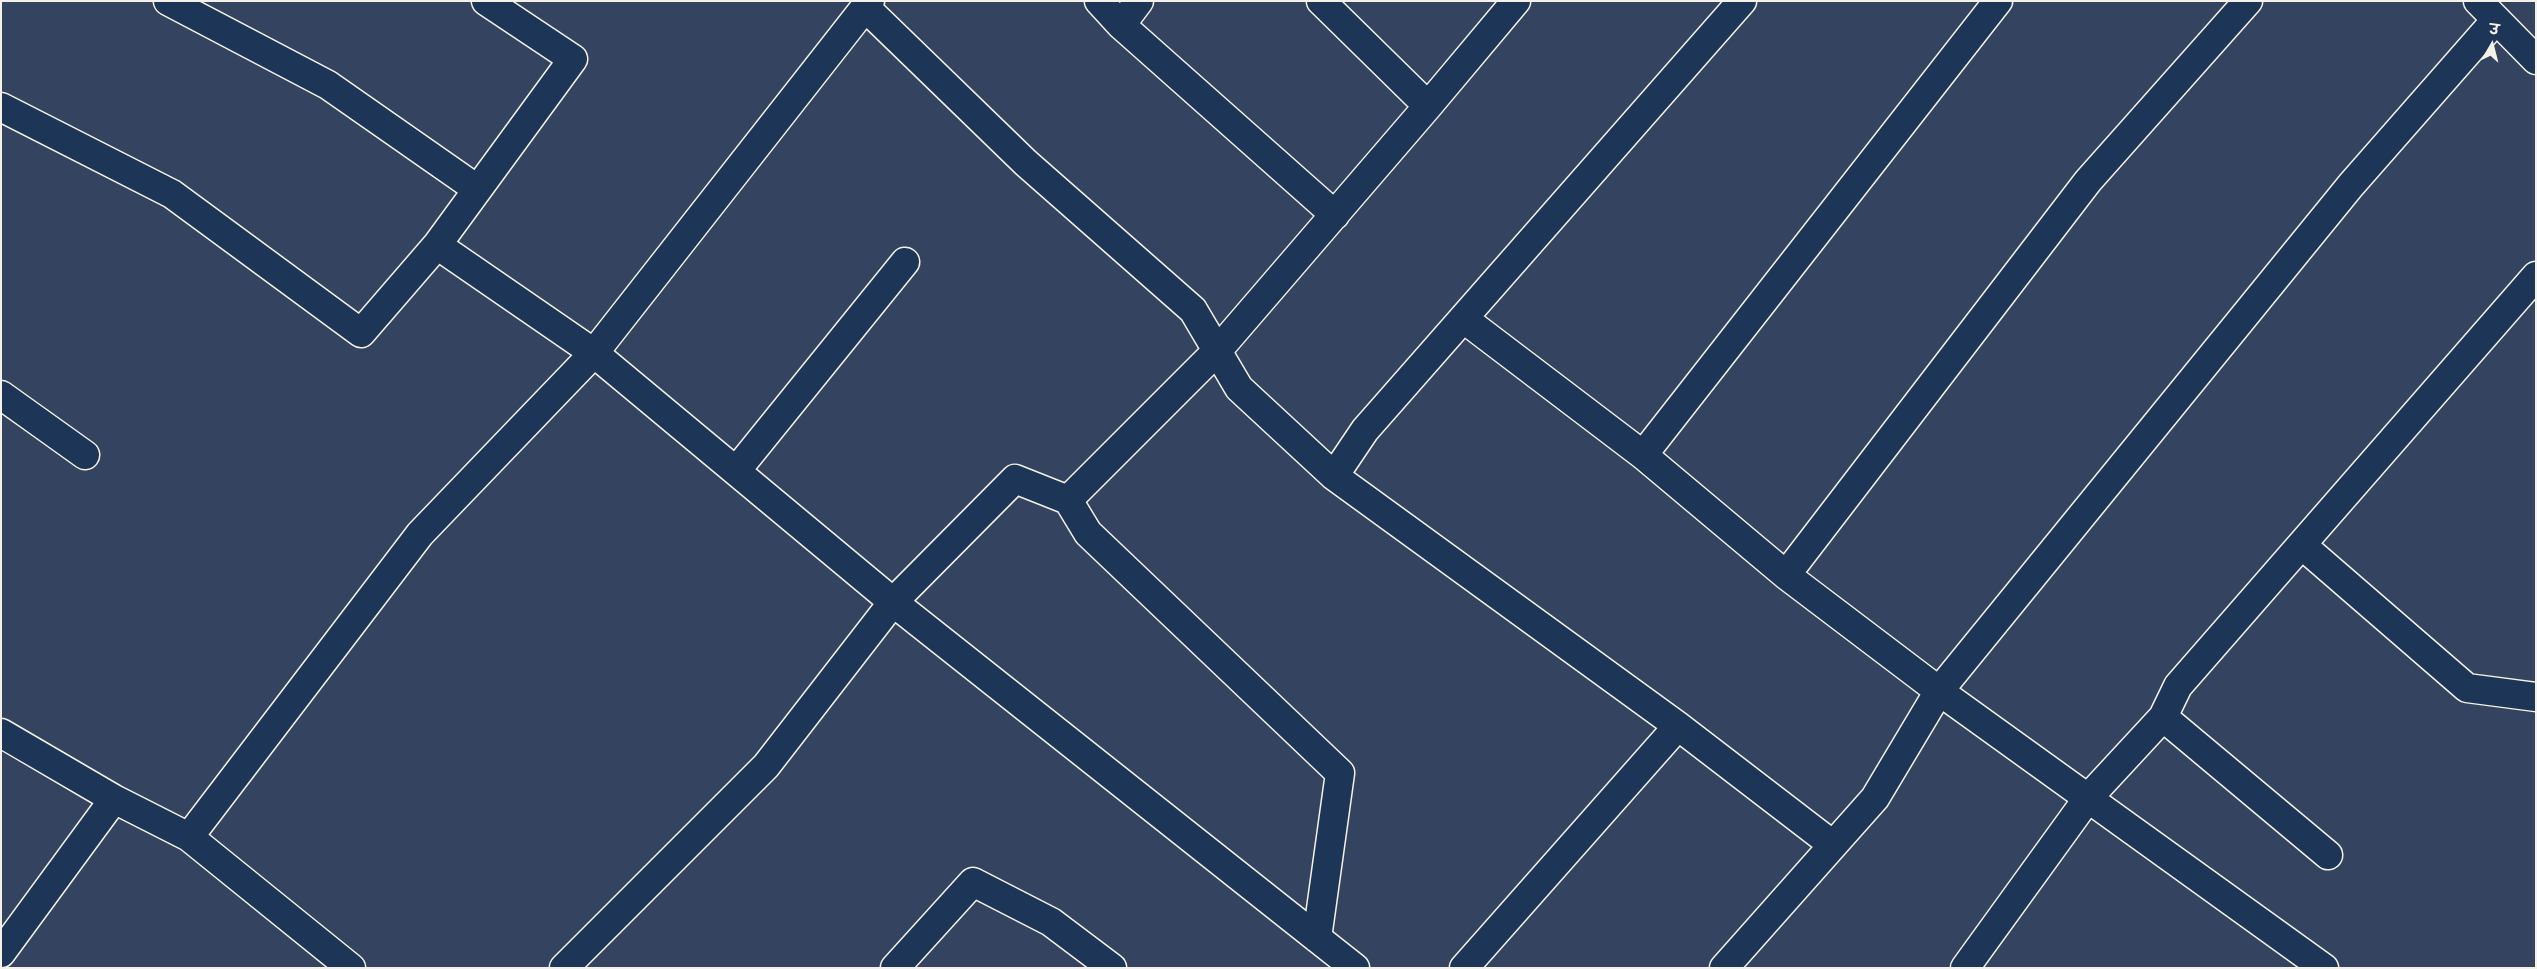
<!DOCTYPE html>
<meta charset="utf-8">
<style>
body{margin:0}
#map{position:relative;width:2537px;height:969px;overflow:hidden;background:#344460;font-family:Caveat,"Playpen Sans Deva",sans-serif}
canvas{display:block}
.frame{position:absolute;inset:0;border:2px solid #f4f1e8;pointer-events:none}
.north{position:absolute;left:2467px;top:20px;width:50px;height:50px;-webkit-text-stroke:4px #1d3557;paint-order:stroke;rotate:8deg;font-size:14px;font-weight:700;line-height:20px;text-align:center;color:#f4f1e8}
.north::after{content:'';display:block;margin:auto;width:18px;height:22px;background:#f4f1e8;clip-path:polygon(50% 0,100% 100%,50% 72%,0 100%)}
</style>
<div id="map">
<canvas width="2537" height="969"></canvas>
<div class="frame"></div>
<div class="north">उ</div>
</div>
<script>
const ctx = document.querySelector('canvas').getContext('2d');
ctx.lineJoin = 'round';
const toPath = rows => new Path2D(rows.map(r => 'M' + r).join(''));
function stroke(path, color, width, dash) { ctx.strokeStyle = color; ctx.lineWidth = width; ctx.lineCap = dash ? 'butt' : 'round'; ctx.setLineDash(dash || []); ctx.stroke(path); }
const minor = toPath([
 [168,1,328,85,477,189],
 [486,1,573,59,437,245,594,353,893,602,766,766,564,968],
 [1099,1,1121,25,1335,215],
 [1321,1,1428,106],
 [2478,1,2536,60],
 [865,7,1026,163,1193,310,1239,388,1334,476,1678,726,1833,845],
 [1121,25,1139,1],
 [1,107,172,194,361,333,437,245],
 [1464,319,1643,455,1786,575,1939,691,2324,968],
 [1,395,85,455],
 [1643,455,1998,1],
 [736,471,905,262],
 [1334,476,1365,430,1742,1],
 [1068,500,1218,350,1428,106,1516,1],
 [2303,546,2467,688,2536,697],
 [1786,575,2088,181,2248,1],
 [2163,717,2328,855],
 [1,733,114,799,189,837,351,968],
 [189,837,420,534,594,353,870,1],
 [1317,938,1340,773,1088,533,1068,500,1015,479,893,602,1317,938,1355,968],
 [1,953,114,799],
 [895,968,973,882,1051,922,1112,968],
 [1464,968,1678,726],
 [1724,968,1875,798,1939,691,2351,185,2495,21],
 [1965,968,2088,798,2163,717,2178,686,2536,276]
]);
stroke(minor, '#f4f1e8', 31);
stroke(minor, '#1d3557', 28);
</script>
